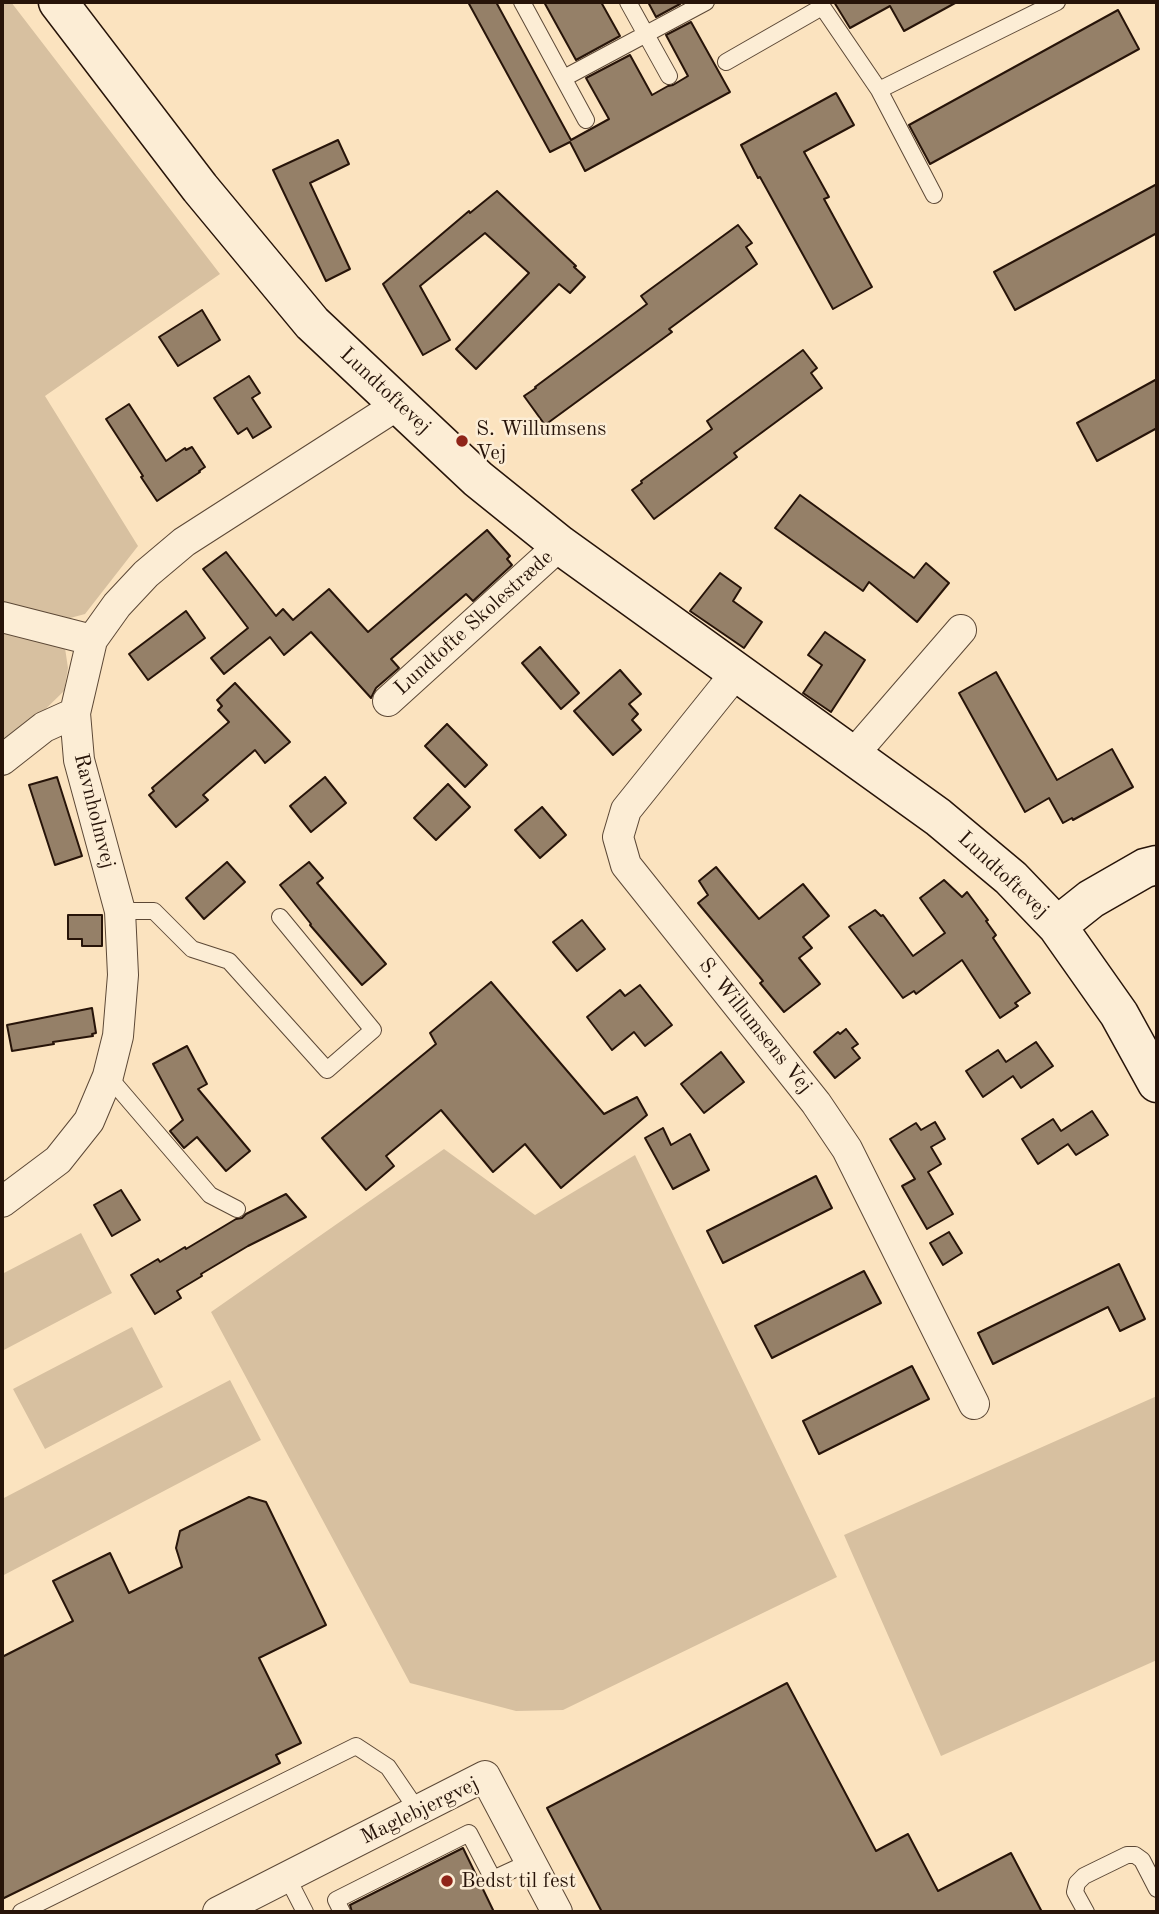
<!DOCTYPE html>
<meta charset="utf-8">
<style>
body{margin:0}
#map{position:relative;width:1159px;height:1914px;overflow:hidden;background:#fbe3bf;font-family:"Old Standard TT",serif}
canvas{display:block}
.frame{position:absolute;inset:0;border:4px solid #271409;pointer-events:none}
</style>
<div id="map">
<canvas width="1159" height="1914"></canvas>
<div class="frame"></div>
</div>
<script>
const ctx = document.querySelector('canvas').getContext('2d');
ctx.lineJoin = 'round';
function paint(path, color) { ctx.fillStyle = color; ctx.fill(path, 'evenodd'); }
const toPath = rows => new Path2D(rows.map(r => 'M' + r).join(''));
function stroke(path, color, width, dash) { ctx.strokeStyle = color; ctx.lineWidth = width; ctx.lineCap = dash ? 'butt' : 'round'; ctx.setLineDash(dash || []); ctx.stroke(path); }
function label(font, color, halo, rows, align = 'center') {
  ctx.font = font + ' "Old Standard TT",serif'; ctx.lineWidth = 5; ctx.setLineDash([]); ctx.textBaseline = 'middle'; ctx.strokeStyle = halo; ctx.fillStyle = color; for (const [text, x, y, turn = 0] of rows) {
    ctx.save(); ctx.translate(x, y); ctx.rotate((+turn || 0) * Math.PI / 180); ctx.textAlign = isNaN(turn) ? turn : align; if (halo) ctx.strokeText(text, 0, 0); ctx.fillText(text, 0, 0); ctx.restore();
  }
}
paint(toPath([
 [2,2,11,2,220,274,45,396,138,546,85,614,59,621,2,606],
 [2,626,65,648,68,668,64,691,24,730,2,747],
 [444,1149,535,1215,635,1155,837,1577,563,1710,516,1711,410,1683,211,1312],
 [81,1233,112,1293,2,1351,2,1274],
 [132,1327,163,1387,45,1449,13,1389],
 [230,1380,261,1440,2,1576,2,1499],
 [1157,1396,1157,1660,941,1756,844,1535]
]), '#d7c0a0');
const building = toPath([
 [468,2,496,2,571,140,609,119,586,78,630,55,652,95,668,86,673,85,688,76,666,35,691,22,730,92,585,171,570,142,550,152,468,2],
 [544,2,601,2,620,36,576,60,544,2],
 [648,2,679,2,680,4,656,17,648,2],
 [834,2,957,2,904,31,890,6,850,28,834,2],
 [1118,10,1139,49,930,164,909,125,1118,10],
 [836,93,854,125,804,152,829,197,824,199,872,287,833,309,760,177,758,178,741,145,836,93],
 [338,140,349,164,310,183,350,269,326,281,273,170,338,140],
 [1157,184,1157,233,1015,310,994,272,1157,184],
 [497,191,576,266,574,267,585,277,570,293,559,284,476,369,456,349,529,273,485,233,420,286,450,340,423,355,383,284,469,211,470,213,497,191],
 [738,225,752,243,746,247,757,264,669,329,672,332,545,425,524,396,536,388,535,387,647,304,641,296,738,225],
 [202,310,220,340,178,366,159,337,202,310],
 [803,350,817,368,811,373,822,388,734,453,737,457,654,519,632,490,642,483,641,481,712,429,707,421,803,350],
 [249,376,260,393,252,398,271,427,253,438,247,428,238,434,214,398,249,376],
 [1157,379,1157,428,1097,461,1077,423,1157,379],
 [129,404,166,461,185,448,186,450,192,447,205,467,199,471,200,472,157,501,141,477,143,476,106,419,129,404],
 [800,495,914,578,926,563,949,583,917,622,869,582,863,591,775,528,800,495],
 [487,530,510,556,507,559,512,565,473,601,466,594,391,659,399,668,376,688,371,698,311,632,284,655,270,637,224,674,211,658,248,628,203,569,226,552,276,616,283,609,293,620,329,589,368,632,487,530],
 [720,573,741,588,733,601,762,622,744,648,690,611,720,573],
 [186,611,205,638,148,680,129,654,186,611],
 [825,632,865,660,831,712,803,693,822,665,808,655,825,632],
 [540,647,579,693,561,709,522,663,540,647],
 [620,670,641,694,629,704,638,714,632,720,641,730,613,755,574,711,620,670],
 [996,672,1057,780,1112,749,1133,787,1073,820,1072,818,1063,823,1049,798,1025,812,959,693,996,672],
 [235,683,290,742,265,763,255,750,203,795,208,800,176,827,149,795,154,791,152,788,229,722,218,710,222,706,217,700,235,683],
 [447,724,487,765,465,787,425,746,447,724],
 [57,777,82,856,55,865,29,785,57,777],
 [325,777,346,803,311,832,290,806,325,777],
 [448,784,470,807,436,840,414,818,448,784],
 [542,807,566,835,540,858,515,830,542,807],
 [227,862,245,882,204,919,186,898,227,862],
 [309,862,323,878,317,883,386,964,362,985,310,925,311,924,280,885,309,862],
 [716,867,759,919,803,884,829,916,803,937,812,948,799,958,820,984,784,1012,760,983,763,981,698,903,708,895,699,881,716,867],
 [944,880,962,897,967,892,988,920,986,921,996,935,993,938,1030,993,1015,1003,1018,1006,1000,1018,962,960,916,994,914,991,903,998,849,927,875,910,881,916,883,915,913,956,945,933,920,898,944,880],
 [68,915,102,915,102,946,82,946,82,939,68,939,68,915],
 [582,920,605,949,577,971,553,942,582,920],
 [491,982,604,1114,637,1097,647,1115,561,1188,525,1144,493,1172,441,1110,386,1156,394,1166,366,1190,322,1138,436,1044,430,1033,491,982],
 [640,985,672,1025,645,1046,634,1032,612,1050,587,1017,620,990,625,996,640,985],
 [92,1008,96,1033,92,1034,93,1036,53,1042,54,1044,12,1051,7,1025,92,1008],
 [846,1029,858,1044,852,1048,860,1058,835,1078,814,1052,838,1032,840,1034,846,1029],
 [1036,1042,1053,1066,1021,1088,1013,1076,983,1097,966,1071,998,1050,1006,1062,1036,1042],
 [187,1046,207,1084,198,1089,250,1151,226,1171,197,1137,184,1148,170,1131,183,1120,153,1064,187,1046],
 [721,1052,744,1082,704,1113,681,1084,721,1052],
 [1092,1111,1108,1135,1076,1155,1068,1144,1038,1164,1022,1139,1053,1119,1061,1131,1092,1111],
 [935,1122,945,1139,931,1147,941,1164,928,1172,953,1214,927,1229,902,1186,915,1179,890,1139,916,1123,921,1130,935,1122],
 [663,1128,671,1145,690,1134,709,1170,673,1189,645,1138,663,1128],
 [816,1176,832,1208,723,1263,707,1231,816,1176],
 [121,1190,140,1220,112,1236,94,1205,121,1190],
 [286,1194,306,1217,248,1246,201,1274,202,1276,177,1291,181,1298,155,1314,131,1275,158,1259,160,1262,185,1247,186,1249,236,1219,242,1218,246,1214,286,1194],
 [949,1232,962,1253,943,1265,930,1243,949,1232],
 [1119,1264,1145,1319,1120,1331,1108,1307,993,1364,978,1333,1119,1264],
 [864,1271,881,1303,772,1358,755,1326,864,1271],
 [912,1366,929,1399,819,1454,803,1421,912,1366],
 [249,1497,266,1502,326,1625,259,1658,301,1743,276,1755,280,1763,2,1899,2,1657,73,1621,53,1581,110,1553,129,1593,182,1567,176,1548,180,1531,249,1497],
 [787,1683,876,1851,908,1834,938,1891,1011,1853,1042,1912,602,1912,547,1808,787,1683],
 [463,1848,494,1912,352,1912,350,1905,463,1848]
]);
paint(building, '#958068');
stroke(building, '#271409', 2);
const lane = toPath([
 [522,2,586,120],
 [628,2,669,76],
 [819,2,879,90,934,195],
 [726,62,822,7],
 [564,78,706,2],
 [879,90,1057,2],
 [120,911,154,911,192,949,229,961,327,1070,373,1030,280,917],
 [108,1076,210,1195,237,1209],
 [287,1877,305,1912],
 [21,1912,356,1746,388,1767,418,1811],
 [342,1912,336,1900,469,1833,493,1879,530,1862],
 [1086,1912,1075,1892,1077,1883,1084,1876,1127,1855,1135,1855,1142,1860,1157,1889]
]);
const street = toPath([
 [2,617,92,640],
 [736,673,626,810,618,837,626,865,816,1103,847,1149,974,1404],
 [388,701,560,545],
 [852,756,961,630],
 [2,760,44,727,75,713],
 [2,1202,58,1160,89,1121,108,1076,118,1036,123,975,120,911,79,760,75,713,92,640,117,605,146,574,184,542,399,404],
 [218,1912,485,1776,557,1912]
]);
const secondary = toPath([
 [58,2,200,188,312,323,478,479,560,545,938,817,1011,878,1057,926,1119,1014,1157,1083],
 [1057,926,1091,899,1145,868,1157,865]
]);
stroke(lane, '#5c4836', 18);
stroke(street, '#5c4836', 32);
stroke(secondary, '#271409', 41);
stroke(lane, '#fcedd5', 16);
stroke(street, '#fcedd5', 30);
stroke(secondary, '#fcedd5', 38);
for (const [x, y, r, color] of [
 [462,441,7,"#8f2418"],
 [447,1881,7,"#8f2418"]
]) { const dot = new Path2D(); dot.arc(x, y, r, 0, 2 * Math.PI); ctx.fillStyle = color; ctx.fill(dot); stroke(dot, '#fcedd5', 2.5); }
label('21px', '#271409', '#fcedd5', [
 ["Lundtoftevej",385,391,43],
 ["Lundtofte Skolestræde",474,623,-42],
 ["Ravnholmvej",94,811,76],
 ["Lundtoftevej",1003,875,43],
 ["S. Willumsens Vej",755,1026,51],
 ["Maglebjergvej",420,1811,-26]
]);
label('21px', '#271409', '#fcedd5', [
 ["S. Willumsens",476,429],
 ["Vej",476,453],
 ["Bedst til fest",461,1881]
], 'left');
</script>
